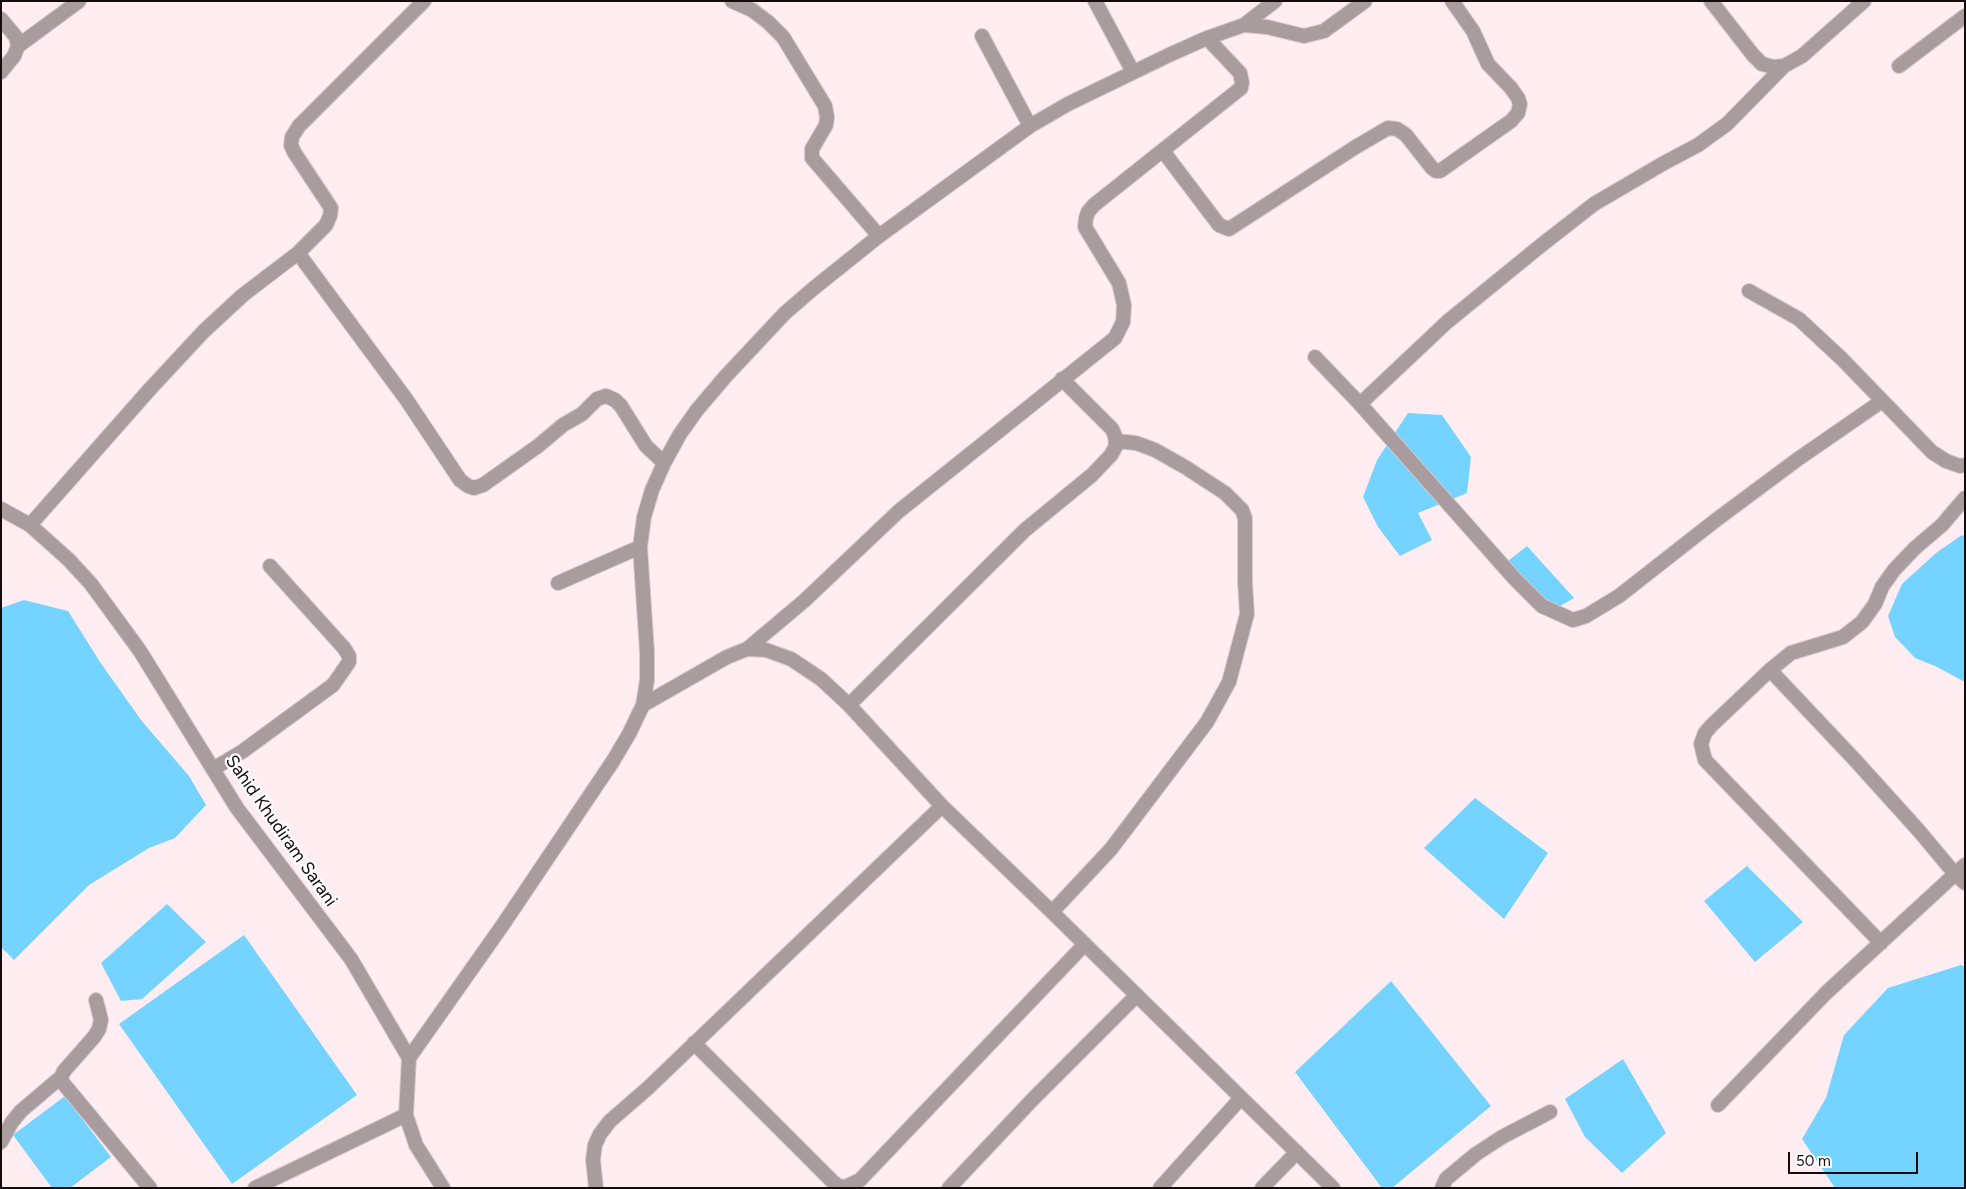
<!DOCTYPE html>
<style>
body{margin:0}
#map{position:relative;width:1966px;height:1189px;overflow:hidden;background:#ffedf1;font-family:Figtree,sans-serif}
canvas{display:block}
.frame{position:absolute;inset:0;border:2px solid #140b0d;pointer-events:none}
.scale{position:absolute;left:1788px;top:1152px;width:130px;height:22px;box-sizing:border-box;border:2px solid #140b0d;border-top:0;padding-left:6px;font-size:15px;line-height:18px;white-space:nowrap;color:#140b0d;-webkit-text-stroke:4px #fff;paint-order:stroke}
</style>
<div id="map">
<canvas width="1966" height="1189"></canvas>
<div class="frame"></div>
<div class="scale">50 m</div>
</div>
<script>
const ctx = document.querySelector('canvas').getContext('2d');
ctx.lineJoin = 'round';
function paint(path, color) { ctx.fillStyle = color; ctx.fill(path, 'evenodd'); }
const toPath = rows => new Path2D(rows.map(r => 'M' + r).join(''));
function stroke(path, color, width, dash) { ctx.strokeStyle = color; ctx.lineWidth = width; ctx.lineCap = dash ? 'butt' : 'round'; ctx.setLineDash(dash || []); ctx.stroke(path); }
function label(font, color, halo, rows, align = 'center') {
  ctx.font = font + ' Figtree,sans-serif'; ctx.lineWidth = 4.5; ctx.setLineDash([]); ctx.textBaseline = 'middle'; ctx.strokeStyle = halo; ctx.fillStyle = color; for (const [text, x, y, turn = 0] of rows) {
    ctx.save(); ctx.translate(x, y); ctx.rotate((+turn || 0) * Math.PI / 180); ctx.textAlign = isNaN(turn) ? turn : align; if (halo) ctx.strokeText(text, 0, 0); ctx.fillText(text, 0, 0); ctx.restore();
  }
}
paint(toPath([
 [1408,413,1442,415,1471,457,1467,493,1418,513,1432,540,1400,556,1378,527,1363,497,1377,460],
 [1962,535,1965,537,1965,682,1935,666,1915,658,1895,637,1888,616,1902,584,1936,553],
 [1527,546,1574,598,1548,613,1525,598,1508,561],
 [24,600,68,611,100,662,141,720,189,776,206,805,175,838,149,848,89,885,14,960,1,947,1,608],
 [1475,798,1548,853,1504,919,1424,848],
 [1747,866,1803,922,1755,962,1704,901],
 [167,904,206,942,142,999,121,1001,101,963],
 [244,935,357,1095,232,1184,119,1024],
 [1961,965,1965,967,1965,1188,1835,1188,1802,1139,1826,1098,1844,1035,1888,988],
 [1391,981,1491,1106,1392,1188,1382,1188,1295,1072],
 [1623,1059,1666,1133,1622,1173,1585,1137,1565,1099],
 [65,1096,111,1157,70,1188,52,1188,13,1135]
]), '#75d3ff');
const minor = toPath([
 [732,1,752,10,768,22,783,37,825,106,827,117,826,125,812,149,812,158,879,236],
 [1095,1,1133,72],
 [1711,1,1753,55,1762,64,1774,67,1784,66,1802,56,1864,1],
 [1,19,16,37,18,46,14,56,1,72],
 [1244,25,1275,1],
 [982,36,1030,126],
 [18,46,79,1],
 [1899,66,1965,16],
 [1163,151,1219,225,1229,229,1354,148,1388,128,1397,129,1406,135,1432,168,1436,171,1440,171,1511,121,1518,113,1520,104,1518,98,1511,88,1488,64,1473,31,1452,1],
 [298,253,406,399,460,480,468,486,474,488,483,485,538,446,563,425,582,414,597,399,606,396,615,400,621,406,646,446,664,463],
 [1749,291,1799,319,1842,359,1932,452,1946,461,1960,466,1965,465],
 [1315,357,1360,404,1514,578,1542,606,1573,620,1586,616,1619,596,1716,520,1798,459,1882,401],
 [1360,404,1447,322,1539,247,1594,204,1664,163,1698,145,1727,124,1784,66],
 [1,509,30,525,69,560,91,584,140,651,237,808,351,959,409,1058,406,1115,416,1145,443,1188],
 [30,525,150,389,204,331,243,295,298,253,326,225,330,216,331,208,294,152,291,145,292,137,299,126,424,1],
 [558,583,640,547],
 [747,649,804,601,899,511,1115,338,1123,322,1124,305,1119,283,1085,227,1086,218,1088,212,1094,205,1241,88,1242,82,1240,73,1207,38],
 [1770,670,1855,760,1920,832,1955,874,1965,883],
 [643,705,727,657,747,649,766,650,791,659,821,679,849,705,942,806,1052,912,1333,1188],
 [849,705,1025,530,1092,475,1111,455,1116,446,1115,436,1112,429,1062,379],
 [213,769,243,751,333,685,349,662,349,656,344,648,270,566],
 [1052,912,1111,849,1207,722,1229,682,1247,614,1245,582,1245,518,1242,510,1225,493,1185,467,1155,450,1136,443,1116,441],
 [1881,943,1705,760,1701,744,1705,733,1712,725,1770,670,1791,653,1843,637,1862,622,1875,604,1882,587,1894,570,1915,548,1942,525,1965,498],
 [96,1000,101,1020,99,1029,94,1037,64,1071,61,1077,63,1083,150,1188],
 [694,1043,832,1181,838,1186,845,1187,860,1180,1085,944],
 [409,1058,502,926,613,761,629,734,643,705,647,680,647,652,640,547,644,517,652,490,664,463,680,434,697,410,725,377,785,313,814,288,879,236,1030,126,1068,104,1169,55,1207,38,1244,25,1267,27,1304,36,1324,31,1365,1],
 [1718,1105,1826,993,1965,865],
 [1,1142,12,1122,21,1111,61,1077],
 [255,1188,406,1115],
 [596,1188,593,1160,595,1145,600,1134,610,1121,648,1088,942,806],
 [949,1188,1033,1099,1137,995],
 [1160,1188,1241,1098],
 [1262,1188,1297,1152],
 [1442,1188,1446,1179,1476,1154,1502,1137,1550,1112]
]);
stroke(minor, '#d9c9cd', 16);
stroke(minor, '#a89c9e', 14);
label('18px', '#140b0d', '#fff', [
 ["Sahid Khudiram Sarani",281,831,55]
]);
</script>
